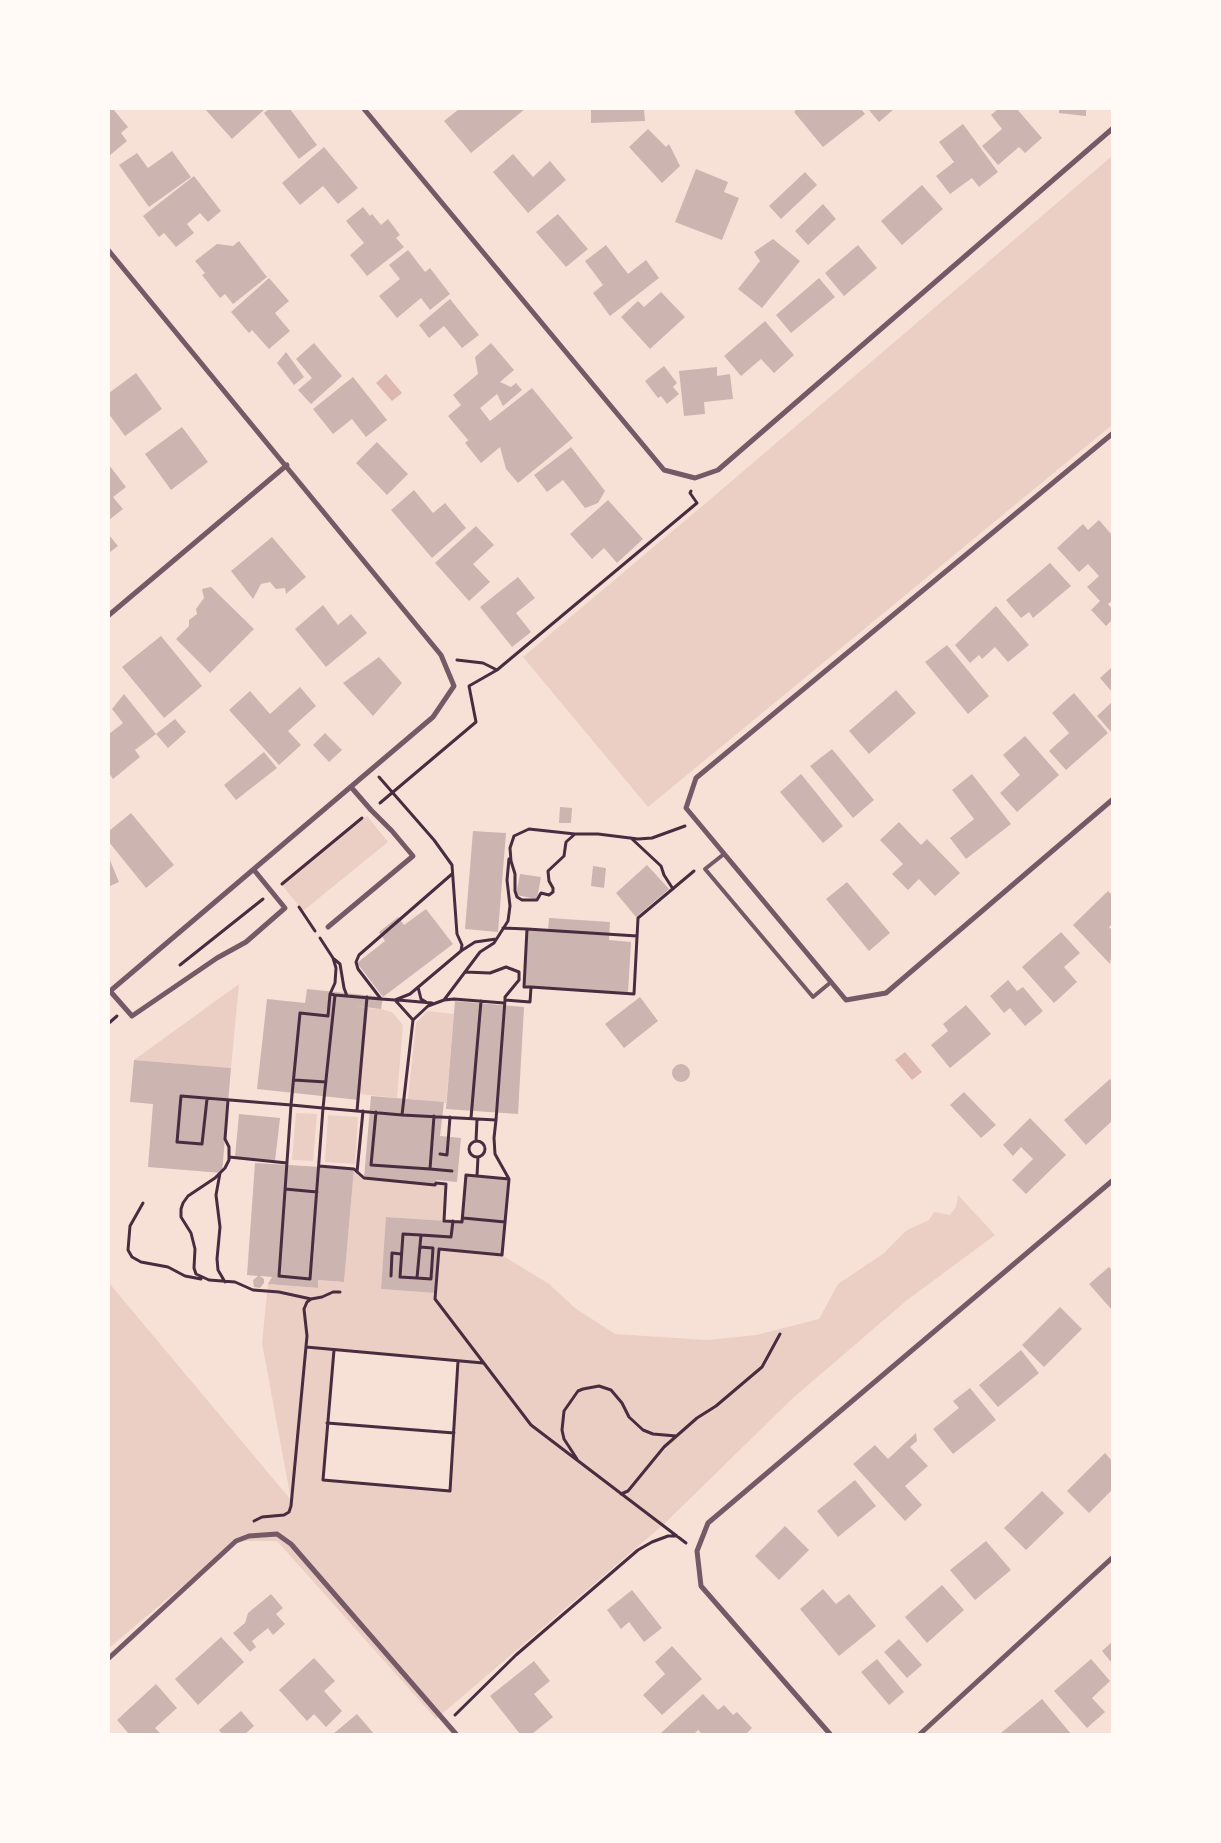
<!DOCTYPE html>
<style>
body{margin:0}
#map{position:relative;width:1221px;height:1843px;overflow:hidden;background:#f7e1d7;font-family:"Open Sans",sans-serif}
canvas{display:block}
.frame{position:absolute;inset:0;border:110px solid #fffaf5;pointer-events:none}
</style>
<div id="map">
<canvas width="1221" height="1843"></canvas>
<div class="frame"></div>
</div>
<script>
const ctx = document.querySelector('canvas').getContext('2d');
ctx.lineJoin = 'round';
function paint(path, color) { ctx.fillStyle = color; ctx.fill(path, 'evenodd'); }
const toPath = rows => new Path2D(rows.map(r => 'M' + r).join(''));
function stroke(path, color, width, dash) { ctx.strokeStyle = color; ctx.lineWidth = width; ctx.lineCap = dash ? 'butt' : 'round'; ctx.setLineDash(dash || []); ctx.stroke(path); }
paint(toPath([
 [1112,156,1112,425,648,807,523,657,713,497],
 [367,816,388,842,303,911,282,885],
 [239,984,231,1068,134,1060],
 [368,1008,381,1009,392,1012,403,1025,397,1098,359,1094],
 [427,1011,454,1014,446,1103,408,1099,416,1023],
 [296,1113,317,1114,313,1161,292,1160],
 [328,1115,358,1117,355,1164,325,1162],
 [354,1169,364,1178,446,1184,444,1221,387,1217,381,1289,435,1293,439,1249,502,1255,549,1284,575,1308,615,1334,707,1340,756,1335,819,1319,838,1284,884,1253,907,1230,929,1220,934,1212,950,1215,956,1207,958,1195,995,1235,906,1301,793,1398,663,1525,436,1719,277,1541,236,1541,109,1648,109,1283,291,1500,262,1343,268,1284,317,1288,318,1280,344,1282],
 [335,1350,458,1361,450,1491,323,1480]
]), '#ebcfc5');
paint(toPath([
 [386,374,402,393,392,401,376,383],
 [905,1052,922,1072,912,1080,895,1060]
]), '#dcb8b0');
paint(toPath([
 [109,109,113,109,128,127,121,133,127,141,109,156],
 [205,109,265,109,232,139],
 [269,109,290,109,317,145,299,159,264,113],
 [459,109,525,109,471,153,444,121],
 [591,109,644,109,645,121,591,123],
 [797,109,861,109,865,114,823,147,794,112],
 [868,109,894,109,879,122],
 [998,109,1017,109,1042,138,1025,153,1019,147,998,165,982,146,1002,129,991,115],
 [1059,109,1086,109,1086,116,1059,113],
 [963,124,998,172,979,187,972,178,950,194,936,176,954,162,939,142],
 [648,129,666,147,669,144,680,166,662,183,629,147],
 [324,147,358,188,338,204,323,186,300,205,282,183],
 [172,151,191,177,149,207,119,165,137,153,148,168],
 [513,154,533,177,550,161,566,180,528,213,493,172],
 [696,169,728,182,724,192,739,198,722,240,675,222],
 [805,172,817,185,781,219,769,206],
 [194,176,221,211,208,222,200,213,187,224,194,233,176,247,164,233,159,237,143,216],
 [922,185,943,209,902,245,881,221],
 [823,204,836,219,808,245,795,231],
 [363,207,370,216,372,214,381,225,388,219,400,235,396,238,404,247,367,276,350,255,364,243,346,221],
 [558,214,588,249,566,267,536,232],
 [773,239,800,261,762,308,738,289,760,261,754,252],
 [239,241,267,277,233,304,225,294,220,298,202,275,205,273,195,261,217,244,233,246],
 [606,245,628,274,646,260,659,278,610,316,593,293,603,285,585,261],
 [858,245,877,268,844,296,825,273],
 [408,250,425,272,430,268,450,294,430,310,421,298,397,318,379,296,400,279,389,265],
 [269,278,289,301,275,313,290,331,269,349,252,330,249,333,231,312],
 [819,278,835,297,791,333,776,315],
 [661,292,685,317,650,349,621,317,638,301,644,307],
 [450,299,479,335,462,348,444,326,429,338,419,325],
 [765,321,794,355,774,373,761,359,741,376,724,356],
 [314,343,342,376,311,404,298,390,312,378,296,359],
 [491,343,514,370,500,382,511,387,516,383,522,390,503,406,497,394,480,408,490,421,532,388,573,438,518,483,506,469,500,447,481,463,465,443,473,436,468,440,448,416,461,405,453,395,478,374,475,357],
 [286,352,304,377,294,385,277,363],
 [664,366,677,383,673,387,679,394,667,404,661,396,658,398,645,381],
 [717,367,717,376,730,374,733,399,704,402,705,414,684,416,679,371],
 [136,373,162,409,125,436,109,414,109,393],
 [353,377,387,420,366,437,352,419,333,434,313,409],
 [182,427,208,462,171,490,145,454],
 [377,442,408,474,387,495,356,463],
 [571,447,605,491,598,503,585,508,563,480,547,492,534,475],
 [109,465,126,487,113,497,123,509,109,520],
 [414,490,433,513,445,503,466,528,432,558,391,510],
 [608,500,643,539,617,563,604,548,592,559,570,534],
 [1099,520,1112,535,1112,601,1108,604,1112,609,1112,620,1106,626,1091,610,1100,601,1087,587,1099,576,1088,564,1079,572,1057,548,1083,524,1088,530],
 [476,526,494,545,473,564,490,582,469,601,435,563],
 [109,535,118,546,109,553],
 [272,537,306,577,286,594,285,588,276,589,270,582,261,584,253,599,231,571],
 [1050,563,1071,586,1033,618,1029,612,1021,618,1006,600],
 [518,577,535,598,516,613,531,632,512,647,480,607],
 [211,587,254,629,210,673,176,639,189,626,189,620,197,614,196,609,204,598,202,589],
 [323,605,338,625,351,614,367,633,326,667,295,629],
 [996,606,1029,645,1008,662,995,647,982,659,979,655,970,663,955,645],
 [161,636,202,686,164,718,122,667],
 [947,645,989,696,968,714,925,662],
 [379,657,402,683,373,716,343,683],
 [1112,667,1112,692,1100,678],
 [300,687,316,706,288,731,301,745,279,765,229,710,250,691,270,714],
 [896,690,916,713,869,754,849,731],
 [1074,693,1108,733,1066,770,1049,751,1069,733,1052,713],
 [124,694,156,734,135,750,140,757,113,779,109,773,109,734,123,723,112,709],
 [1112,702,1112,733,1097,716],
 [175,719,186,732,168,748,156,734],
 [325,733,342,750,329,762,313,745],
 [1025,736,1059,775,1017,812,1000,793,1020,775,1003,755],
 [832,749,874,800,853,818,810,766],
 [264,752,277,768,236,800,224,785],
 [801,774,843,826,823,843,780,792],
 [972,774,1011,824,966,859,950,838,974,819,952,790],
 [560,807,572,808,571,823,559,823],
 [131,813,174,865,146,888,109,842,109,831],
 [899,822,921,845,927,839,960,873,935,896,919,879,908,890,892,874,903,864,880,840],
 [473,831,506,833,498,932,465,929],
 [109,858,119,882,110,886,109,882],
 [647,865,669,889,636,917,616,893],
 [593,866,606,868,604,888,591,886],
 [520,874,541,877,537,899,516,895],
 [847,882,890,933,869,951,826,899],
 [1108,891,1112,895,1112,924,1109,927,1112,930,1112,951,1110,964,1073,925],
 [426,909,453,944,383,997,381,1009,356,1006,368,1008,359,1100,257,1089,267,999,305,1003,307,989,383,997,357,963,385,941,379,932,398,917,404,925],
 [549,918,610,922,609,940,631,942,628,993,524,987,527,929,548,931],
 [1061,932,1080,953,1064,967,1077,982,1054,1003,1022,967],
 [1008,980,1017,991,1023,987,1043,1011,1025,1026,1010,1008,1004,1013,990,996],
 [640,997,658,1021,624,1048,605,1024],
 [455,1001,524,1007,518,1114,446,1109],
 [966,1005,991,1034,950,1068,931,1045,948,1031,943,1024],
 [134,1060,231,1068,222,1173,148,1167,153,1104,130,1102],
 '672 1073a9 9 0 1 1 18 0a9 9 0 1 1-18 0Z',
 [1110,1079,1112,1082,1112,1121,1086,1145,1064,1120],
 [964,1092,996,1125,981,1138,950,1105],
 [371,1096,444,1102,440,1136,461,1138,457,1182,436,1180,435,1185,364,1178],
 [239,1114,280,1118,275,1161,235,1157],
 [1030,1118,1066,1155,1026,1194,1012,1180,1033,1159,1021,1147,1013,1156,1003,1145],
 [255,1163,354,1169,344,1282,318,1280,318,1288,268,1284,272,1277,260,1276,264,1279,264,1283,260,1288,254,1287,253,1280,258,1276,247,1275],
 [466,1175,509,1179,502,1255,439,1249,435,1293,381,1289,386,1217,462,1222],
 [1109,1267,1112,1270,1112,1310,1089,1284],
 [1060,1307,1082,1329,1044,1367,1022,1345],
 [1021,1350,1039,1373,998,1407,979,1385],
 [970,1388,996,1420,953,1454,933,1429,959,1408,953,1401],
 [916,1433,917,1441,910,1447,928,1466,905,1486,922,1505,905,1521,853,1464,875,1445,888,1459],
 [1105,1453,1112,1461,1112,1490,1089,1513,1067,1491],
 [855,1480,876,1506,838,1537,817,1511],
 [1042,1491,1064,1513,1026,1550,1004,1528],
 [785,1526,809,1550,779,1580,755,1556],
 [986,1541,1011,1570,975,1600,950,1570],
 [942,1585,964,1610,927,1643,905,1617],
 [823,1589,836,1604,849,1594,876,1626,839,1656,800,1609],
 [632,1590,662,1628,644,1642,629,1622,621,1629,607,1610],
 [271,1594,283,1608,276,1614,285,1624,273,1635,268,1628,252,1641,256,1647,250,1652,233,1633,245,1623,248,1613],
 [221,1637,244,1662,198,1705,175,1679],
 [899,1639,922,1665,907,1678,884,1652],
 [1112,1642,1112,1663,1102,1651],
 [672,1646,702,1679,662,1715,643,1695,665,1674,655,1662],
 [314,1658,335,1681,324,1691,342,1711,326,1727,314,1714,307,1721,279,1690],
 [877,1659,904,1692,889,1705,861,1672],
 [1091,1659,1110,1681,1092,1698,1105,1712,1087,1728,1054,1691],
 [534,1661,550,1681,534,1694,553,1717,532,1734,520,1734,490,1696],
 [156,1684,177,1708,155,1728,161,1734,129,1734,117,1720],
 [703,1694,718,1710,724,1705,733,1715,737,1712,752,1728,746,1734,702,1734,698,1730,694,1734,660,1734],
 [1042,1699,1071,1734,1002,1734,1001,1733],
 [241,1711,254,1726,245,1734,222,1734,219,1730],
 [357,1714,374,1734,333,1734]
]), '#ccb4b1');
stroke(toPath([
 [457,660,483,663,497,670,697,503,690,493,691,491],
 [379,777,434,840,452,865,457,934,462,945,461,951,410,994,395,1000],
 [380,803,476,722,469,686,497,670],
 [575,834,529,829,514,836,510,848,511,861,515,874,515,891,517,897,522,900,537,900,541,893,549,895,553,892,553,888,549,881,548,871,564,856,566,842,575,834,598,834,638,839,652,838,685,826],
 [631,838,661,866,664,875,673,889],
 [282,884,362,818],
 [299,907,315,931],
 [503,928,527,929],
 [320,938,333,958,336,968,335,983,330,994],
 [461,951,475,942,496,939],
 [334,959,340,964,344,988,347,996],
 [180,965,263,899],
 [418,987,421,999,426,1002],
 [531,987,524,987,527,929,637,936],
 [381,999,358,969,356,962,359,955,452,874],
 [398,1000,432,1003],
 [444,1000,454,999,504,1003],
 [505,1000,530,1002,531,987,634,994,638,918,694,871],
 [413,1020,428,1006,444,1000,480,952,494,943,508,921,510,906,507,880,509,859],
 [109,1023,117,1016],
 [294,1080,326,1082],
 [207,1099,202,1144,177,1142,181,1096,291,1105,323,1108,402,1115,413,1020,395,1000,381,999,335,995,330,994,328,1016,300,1013,291,1105,279,1276,310,1279,323,1108,335,995],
 [228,1100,225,1139,229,1147,229,1160,225,1168,215,1178,188,1196,183,1203,181,1209,181,1217,191,1233,195,1249,194,1268,196,1274,209,1280,235,1282,253,1290,279,1292,311,1299],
 [357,1111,367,997],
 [376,1112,371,1165,430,1169],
 [402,1115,496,1120,505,1000,505,997,519,980,519,972,506,967,490,973,465,972],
 [434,1116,430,1169,452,1171],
 [471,1118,481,1001],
 [496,1120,494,1138,495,1154,509,1179],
 '469 1149a8 8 0 1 1 16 0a8 8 0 1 1-16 0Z',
 [476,1141,477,1119],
 [440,1154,447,1155,450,1117],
 [229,1157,287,1163],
 [319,1166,354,1169,364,1178,435,1185,436,1183,446,1184,444,1221,462,1222,466,1175,509,1179,502,1255,439,1249,435,1299,531,1425,686,1543],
 [357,1172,363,1111],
 [220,1173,216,1195,220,1227,217,1259,218,1270,225,1282],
 [477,1176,478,1157],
 [285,1189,317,1192],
 [143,1203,130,1226,128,1250,132,1257,141,1262,168,1267,185,1276,201,1279],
 [463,1218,505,1222],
 [421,1235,417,1278,400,1277,403,1234,421,1235,451,1237,453,1221],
 [391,1276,392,1253,401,1254],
 [417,1278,431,1279,433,1248,420,1247],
 [306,1347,483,1363],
 [334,1350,323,1480,450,1491,458,1361],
 [327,1423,454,1433],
 [577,1459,564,1439,562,1430,564,1411,578,1391,583,1389,599,1386,611,1390,622,1403,629,1417,643,1430,653,1434,676,1436],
 [621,1494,628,1491,664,1447,697,1418,716,1406,762,1367,780,1334],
 [254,1521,262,1517,284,1515,289,1512,291,1506,307,1336,304,1309,307,1302,311,1299,322,1297,333,1292,340,1292],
 [455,1715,516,1655,638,1550,652,1542,668,1536,677,1536]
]), '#4a2c40', 3);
stroke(toPath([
 [724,854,705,869,813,997,831,982]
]), '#755966', 4);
stroke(toPath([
 [364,109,664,470,695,478,718,470,1112,129],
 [109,251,441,655,454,686,433,717,109,992],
 [1112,434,696,778,686,808,846,1000,886,993,1112,800],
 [109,615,287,465],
 [328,927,413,856,392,831,371,810,351,787],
 [110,991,132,1016,217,958,246,942,285,908,254,870],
 [109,1658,236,1541,249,1536,277,1534,291,1544,456,1734],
 [830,1734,701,1586,697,1551,708,1523,1112,1181],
 [920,1734,1112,1558]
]), '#755966', 5);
</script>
